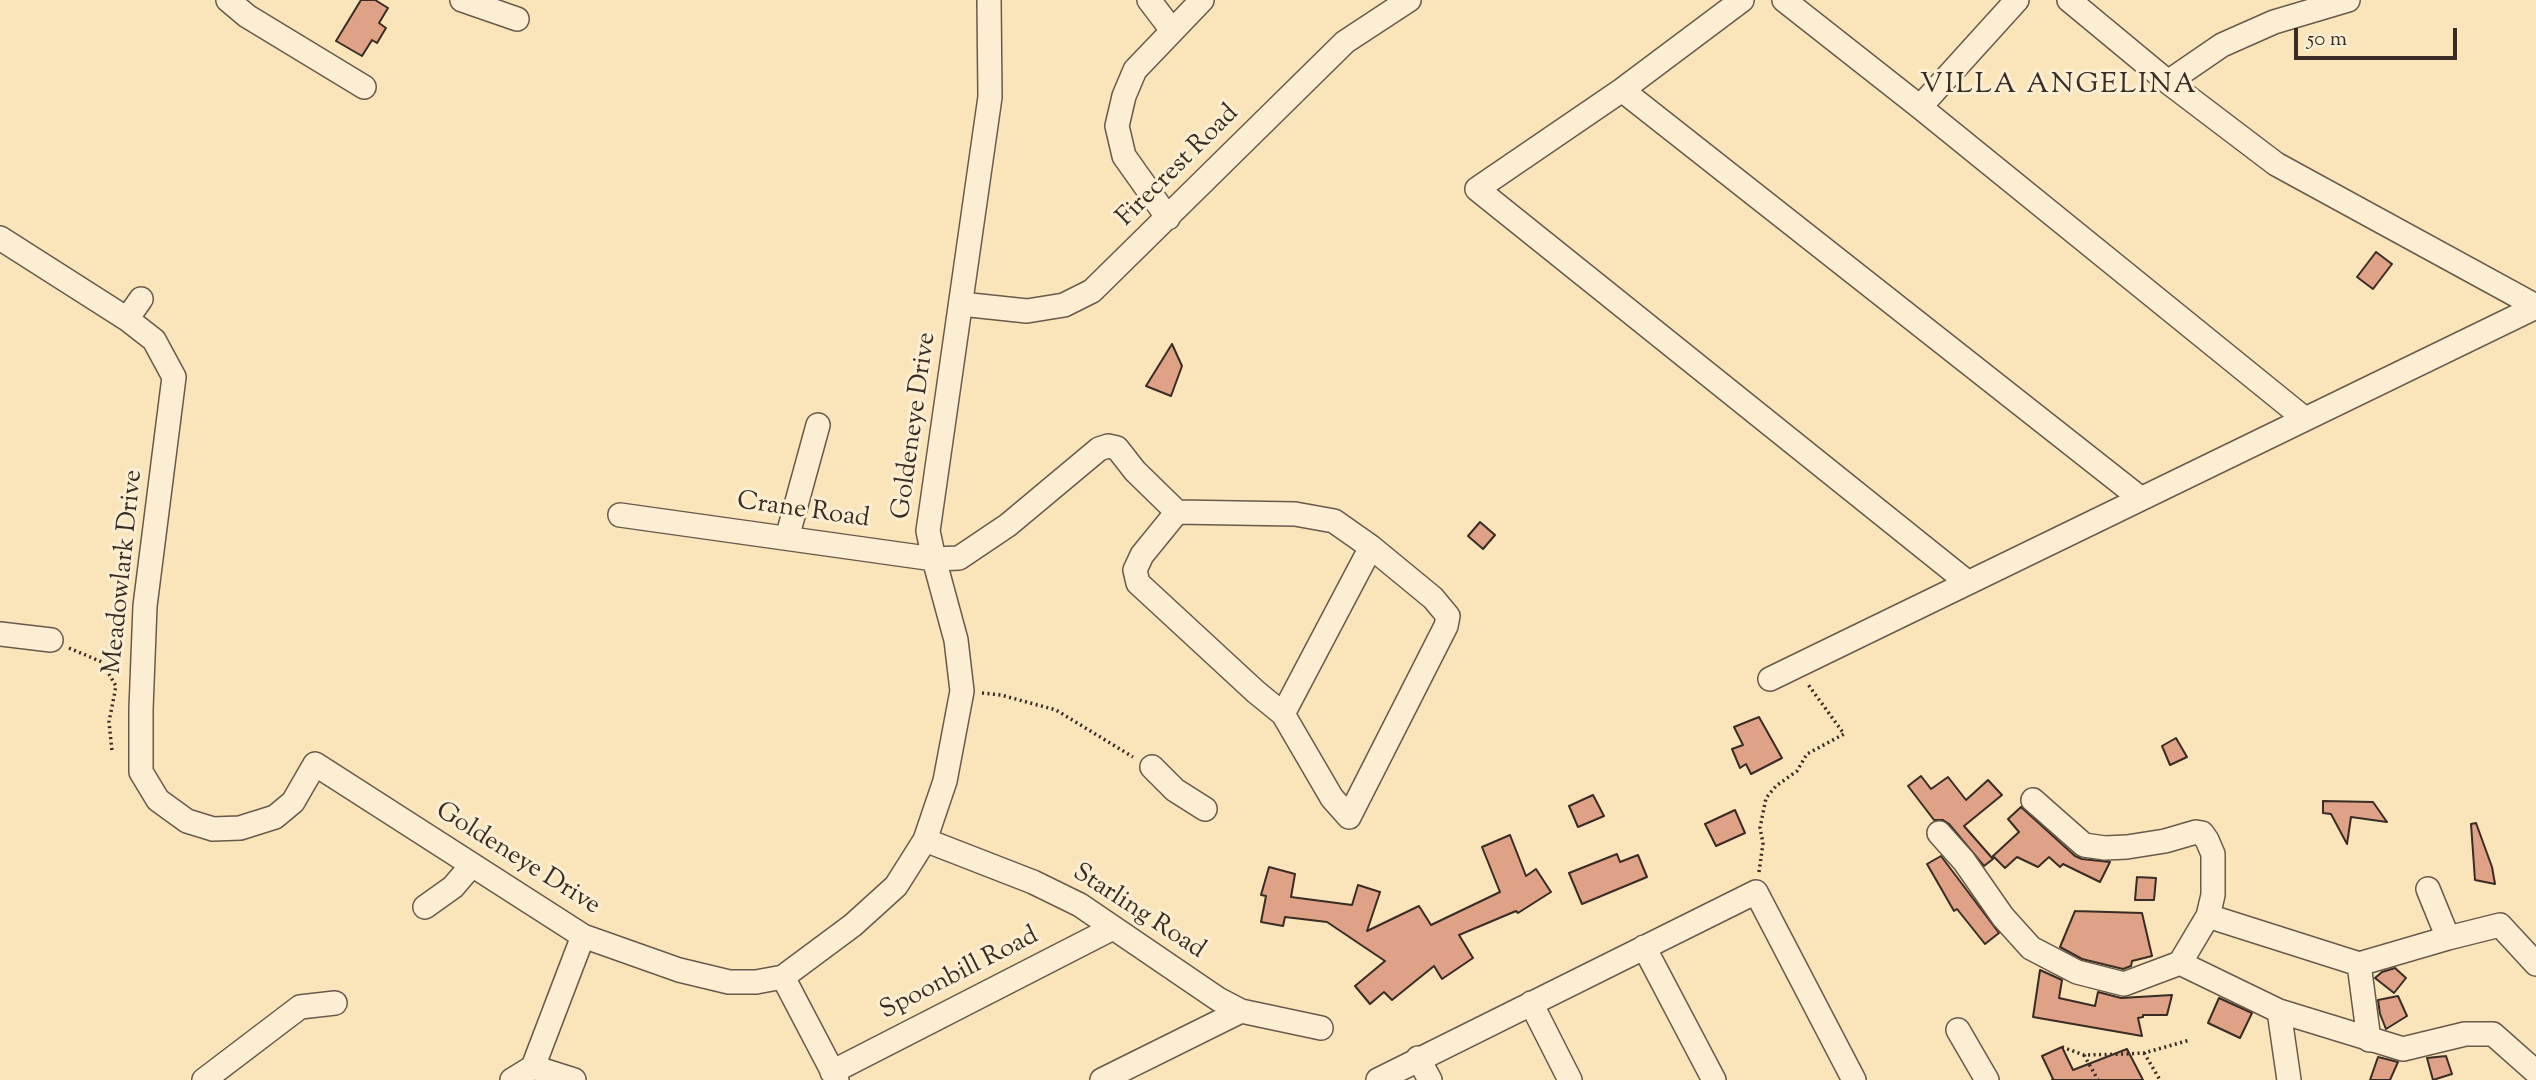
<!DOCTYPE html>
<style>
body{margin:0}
#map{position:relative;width:2536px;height:1080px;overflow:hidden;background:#fae5bb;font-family:"Sorts Mill Goudy",serif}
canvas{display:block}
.scale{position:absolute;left:2294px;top:28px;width:163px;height:32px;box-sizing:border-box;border:4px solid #382c24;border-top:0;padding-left:9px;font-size:21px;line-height:24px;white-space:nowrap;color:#382c24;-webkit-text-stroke:5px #fceed3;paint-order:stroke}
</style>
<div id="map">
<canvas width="2536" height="1080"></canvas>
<div class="scale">50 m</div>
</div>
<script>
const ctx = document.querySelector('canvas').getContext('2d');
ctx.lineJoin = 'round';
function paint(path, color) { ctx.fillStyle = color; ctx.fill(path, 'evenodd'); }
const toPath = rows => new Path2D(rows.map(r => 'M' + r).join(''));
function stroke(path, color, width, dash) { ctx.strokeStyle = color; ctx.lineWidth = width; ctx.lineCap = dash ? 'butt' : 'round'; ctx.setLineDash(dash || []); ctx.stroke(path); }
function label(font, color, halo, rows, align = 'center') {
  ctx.font = font + ' "Sorts Mill Goudy",serif'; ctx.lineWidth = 6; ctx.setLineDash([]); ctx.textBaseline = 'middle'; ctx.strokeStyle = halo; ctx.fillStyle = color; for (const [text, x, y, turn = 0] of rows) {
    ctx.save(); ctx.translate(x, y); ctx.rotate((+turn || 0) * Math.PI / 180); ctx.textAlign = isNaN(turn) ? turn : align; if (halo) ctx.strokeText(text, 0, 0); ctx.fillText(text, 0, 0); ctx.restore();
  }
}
const building = toPath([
 [361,0,375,0,388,8,379,23,386,28,377,43,372,40,362,56,336,41,361,0],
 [2376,252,2392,264,2373,289,2357,277,2376,252],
 [1172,344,1182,366,1171,396,1146,386,1172,344],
 [1480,522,1495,535,1483,549,1468,536,1480,522],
 [1759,717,1782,758,1751,774,1746,764,1740,768,1732,749,1743,745,1734,727,1759,717],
 [2176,738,2187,757,2170,765,2162,746,2176,738],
 [1921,776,1931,789,1948,777,1966,800,1988,780,2002,795,1964,826,1993,859,1984,866,1949,824,1943,820,1934,820,1908,786,1921,776],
 [1593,795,1604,816,1578,827,1569,806,1593,795],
 [2323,801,2373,802,2387,822,2351,817,2347,844,2331,814,2323,813,2323,801],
 [2021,807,2075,856,2082,859,2110,862,2100,882,2063,864,2060,867,2049,857,2038,867,2017,857,2005,868,1993,856,2019,832,2008,819,2021,807],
 [1735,810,1745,833,1716,846,1705,824,1735,810],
 [2476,823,2492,867,2495,884,2475,880,2471,824,2476,823],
 [1510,835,1526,876,1536,869,1551,892,1518,913,1516,911,1459,935,1473,958,1442,979,1434,966,1392,1000,1384,992,1370,1004,1355,986,1385,961,1327,922,1285,917,1283,926,1261,922,1266,896,1261,895,1269,867,1295,874,1291,897,1352,905,1358,885,1380,892,1367,931,1419,906,1431,925,1500,892,1482,847,1510,835],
 [1617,854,1620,862,1638,855,1647,877,1582,904,1569,873,1617,854],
 [1941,856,1999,933,1985,944,1957,909,1954,911,1927,864,1941,856],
 [2137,877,2156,878,2154,900,2135,900,2137,877],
 [2075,911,2142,913,2152,956,2132,961,2131,966,2123,969,2082,959,2060,947,2075,911],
 [2395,968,2406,978,2394,993,2375,978,2382,972,2395,968],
 [2040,970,2062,980,2059,998,2095,1006,2098,992,2121,998,2172,995,2167,1015,2143,1015,2143,1017,2138,1018,2142,1036,2033,1017,2040,970],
 [2398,996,2407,1016,2386,1029,2380,1014,2378,1000,2398,996],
 [2219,998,2252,1013,2240,1038,2208,1023,2219,998],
 [2062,1047,2073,1070,2127,1049,2143,1080,2052,1080,2053,1079,2042,1056,2062,1047],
 [2446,1056,2452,1074,2433,1080,2427,1058,2446,1056],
 [2378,1057,2398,1062,2390,1080,2370,1080,2378,1057]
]);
paint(building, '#dfa286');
stroke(building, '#382c24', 2);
const minor = toPath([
 [228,0,247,16,364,87],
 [462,0,517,19],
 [1149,0,1171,29],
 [1742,0,1622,90,1477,189,1967,582],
 [1784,0,1920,107,2305,419],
 [2069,0,2168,82,2276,164,2536,306],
 [2168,82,2222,45,2274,22,2348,0],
 [1622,90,2140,498],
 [1920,107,2017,0],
 [1168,218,1124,156,1117,126,1124,96,1135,70,1202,0],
 [0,238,127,319,154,340,174,377,145,606,141,709,141,772,158,800,187,821,213,829,240,828,275,817,293,802,315,764,583,936,679,970,729,982,756,982,783,977,853,925,896,886,925,840,945,781,962,691,956,640,934,559,928,531,990,97,989,0],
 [961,304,1027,311,1064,305,1092,291,1345,42,1409,0],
 [127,319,141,299],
 [620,515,934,559,959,558,1008,525,1099,449,1108,446,1117,448,1135,471,1177,512,1295,514,1334,521,1371,547,1433,598,1448,616,1446,626,1349,817,1332,798,1283,714,1256,692,1138,583,1135,570,1142,555,1177,512],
 [787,538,818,425],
 [0,634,51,640],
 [1770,679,2536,307],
 [1283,714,1371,547],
 [1152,767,1175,790,1205,809],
 [2033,800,2084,845,2105,848,2127,847,2165,841,2196,832,2202,833,2207,840,2213,854,2213,895,2208,916],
 [1939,833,1964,861,2003,917,2031,948,2077,972,2124,984,2180,963,2208,916,2359,964,2448,938,2428,889],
 [925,840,1033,882,1080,905,1218,999,1241,1011,1321,1028],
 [425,907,453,887,471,866],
 [2448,938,2500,925,2536,964],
 [1644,947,1714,1080],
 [2180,963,2279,1011,2289,1080],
 [2359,964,2369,1040],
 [783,977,837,1080],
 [1531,1003,1570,1080],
 [2279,1011,2403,1049,2465,1034,2493,1034,2536,1072],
 [1958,1030,1987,1080],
 [1418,1058,1430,1080],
 [533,1067,574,1080],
 [832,1072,1113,928],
 [204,1080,300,1007,335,1003],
 [512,1080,533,1067,583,936],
 [1102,1080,1241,1011],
 [1378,1080,1756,892,1854,1080]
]);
stroke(minor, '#685a4a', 26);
stroke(toPath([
 [69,648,102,662,116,686,109,722,112,751],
 [982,693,1001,695,1056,710,1133,757],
 [1759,872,1763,843,1760,828,1766,798,1776,786,1797,771,1807,754,1844,734,1807,683],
 [2062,1047,2084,1055,2126,1054,2144,1053,2190,1040],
 [2144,1053,2160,1080],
 [2084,1055,2098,1080]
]), '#382c24', 3.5, [2, 3.5]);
stroke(minor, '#fceed3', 23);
label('26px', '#382c24', '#fceed3', [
 ["Firecrest Road",1179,167,-45],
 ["Goldeneye Drive",916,426,-82],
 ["Crane Road",803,512,8],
 ["Meadowlark Drive",125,572,-84],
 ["Goldeneye Drive",517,860,32],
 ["Starling Road",1138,913,33],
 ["Spoonbill Road",960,975,-27]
]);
ctx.letterSpacing = '2px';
label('28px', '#382c24', '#fceed3', [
 ["VILLA ANGELINA",2059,87]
]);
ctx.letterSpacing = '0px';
</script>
